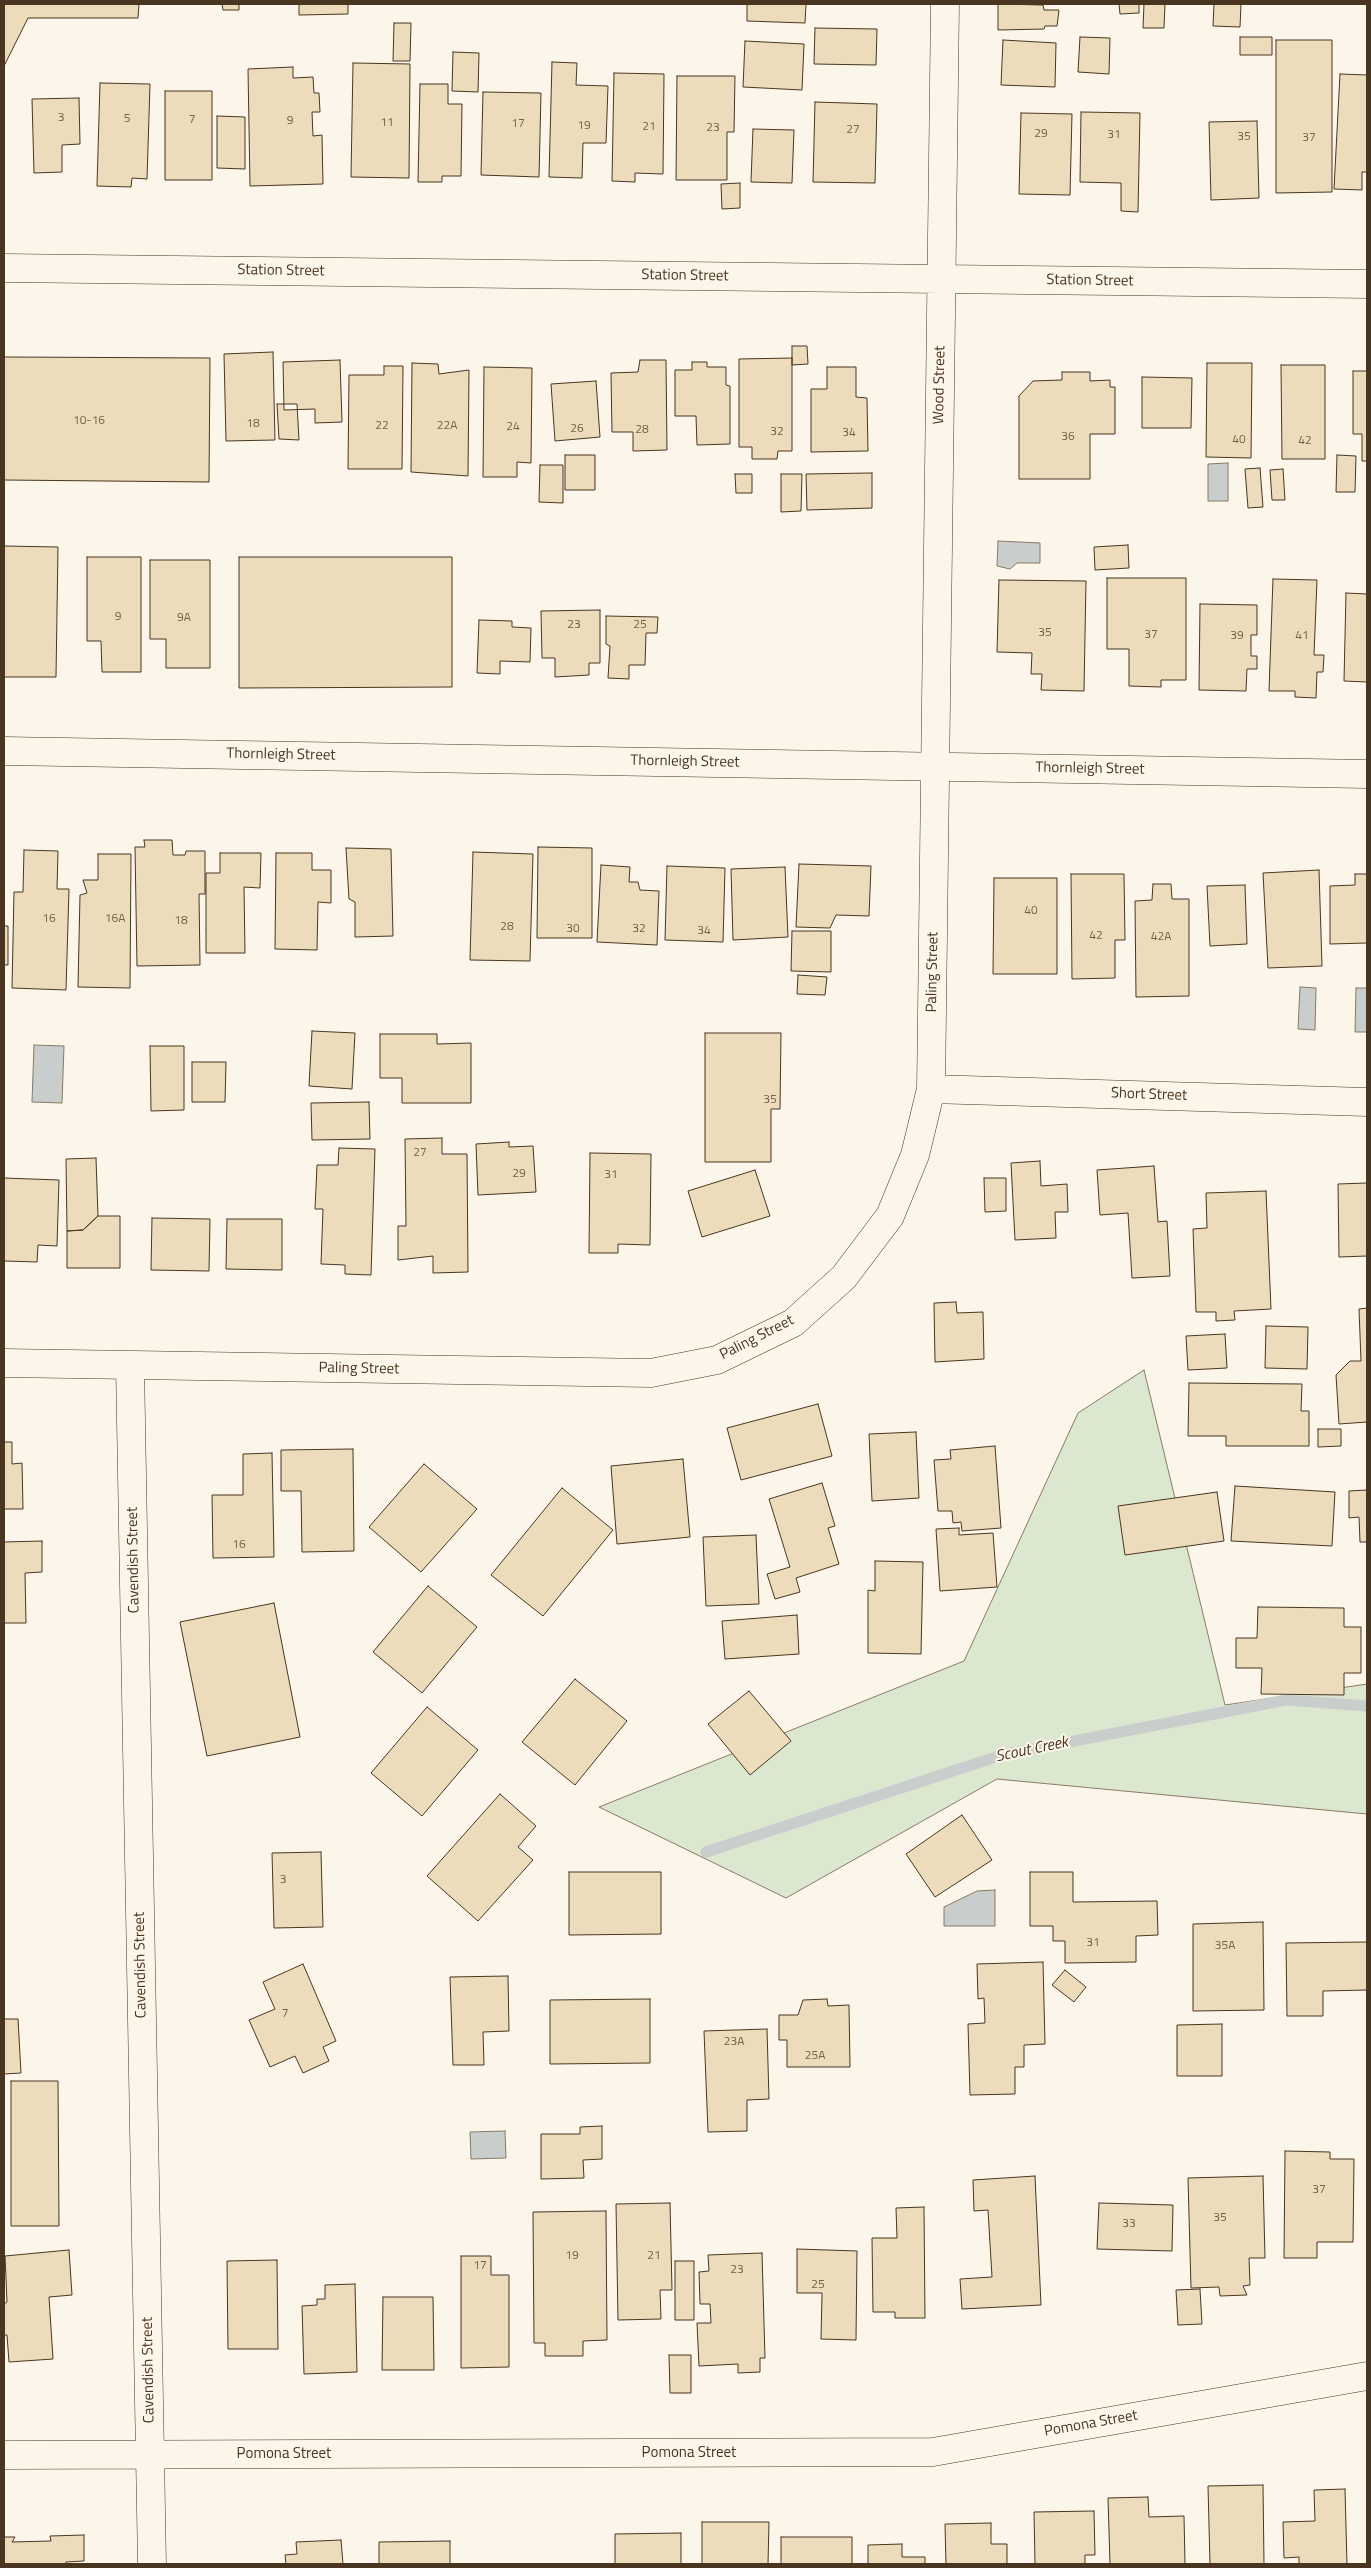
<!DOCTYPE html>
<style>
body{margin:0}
#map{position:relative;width:1371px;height:2568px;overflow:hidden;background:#fbf6e9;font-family:"Titillium Web",sans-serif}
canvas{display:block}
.frame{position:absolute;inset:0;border:5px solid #4a3520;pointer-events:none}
</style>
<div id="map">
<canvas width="1371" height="2568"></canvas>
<div class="frame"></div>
</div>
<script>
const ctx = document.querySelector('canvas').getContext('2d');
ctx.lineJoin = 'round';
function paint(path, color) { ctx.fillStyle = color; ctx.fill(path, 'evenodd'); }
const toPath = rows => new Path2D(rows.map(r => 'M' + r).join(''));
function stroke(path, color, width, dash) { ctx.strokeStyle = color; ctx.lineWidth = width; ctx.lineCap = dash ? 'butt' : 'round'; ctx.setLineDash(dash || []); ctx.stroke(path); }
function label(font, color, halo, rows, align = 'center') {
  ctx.font = font + ' "Titillium Web",sans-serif'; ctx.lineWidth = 4; ctx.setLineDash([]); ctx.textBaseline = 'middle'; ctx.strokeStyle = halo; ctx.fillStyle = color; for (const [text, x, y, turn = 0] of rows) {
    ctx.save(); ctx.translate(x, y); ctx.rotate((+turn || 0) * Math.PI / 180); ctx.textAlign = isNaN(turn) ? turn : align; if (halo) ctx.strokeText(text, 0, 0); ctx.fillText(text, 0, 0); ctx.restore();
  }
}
const green = toPath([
 [1144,1370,1225,1705,1367,1684,1367,1814,997,1779,786,1898,599,1807,964,1661,1078,1413,1144,1370]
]);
paint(green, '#dce7d0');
stroke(green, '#887966', 1);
const water = toPath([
 [1228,463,1228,501,1208,501,1208,464,1228,463],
 [998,541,1040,543,1040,563,1017,563,1010,569,997,566,998,541],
 [1300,987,1316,988,1315,1030,1298,1029,1300,987],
 [1356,988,1367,988,1367,1032,1355,1032,1356,988],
 [34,1045,64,1046,62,1103,32,1102,34,1045],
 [995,1890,995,1926,944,1926,944,1907,977,1891,995,1890],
 [505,2131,506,2158,471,2159,470,2132,505,2131]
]);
paint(water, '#c9cecd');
stroke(water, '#887966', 1);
stroke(toPath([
 [706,1852,1002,1755,1286,1700,1367,1706]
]), '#c9cecd', 11);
const building = toPath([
 [4,4,139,4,138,18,28,18,4,66,4,4],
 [222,4,239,4,239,10,223,10,222,4],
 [299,4,348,4,348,14,299,15,299,4],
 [747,4,806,4,805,23,747,21,747,4],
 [998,4,1043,5,1044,10,1059,10,1057,26,1045,26,1044,29,998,30,998,4],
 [1119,4,1139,4,1139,13,1120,14,1119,4],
 [1144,4,1165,4,1164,28,1143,28,1144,4],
 [1214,4,1241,4,1240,27,1213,26,1214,4],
 [394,23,411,23,410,61,393,61,394,23],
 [815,28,877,29,876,65,814,64,815,28],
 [1080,37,1110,38,1109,74,1078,72,1080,37],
 [1240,37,1272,37,1272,55,1240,55,1240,37],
 [1003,40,1056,43,1055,87,1001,85,1003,40],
 [1276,40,1332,40,1332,192,1276,193,1276,40],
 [745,41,804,44,802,90,743,87,745,41],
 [453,52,479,53,478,92,452,91,453,52],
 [552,62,577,63,576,85,608,86,606,143,583,143,582,178,549,177,552,62],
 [353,63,410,64,409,178,351,177,353,63],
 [293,67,293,78,313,77,314,93,319,93,320,112,312,112,313,136,322,135,323,184,250,186,248,69,293,67],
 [614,73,664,74,663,174,635,173,635,182,612,181,614,73],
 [1340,74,1367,75,1367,172,1362,172,1362,190,1334,189,1340,74],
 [677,76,735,76,734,132,727,132,727,180,676,180,677,76],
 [100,83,150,84,147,179,132,178,131,187,97,186,100,83],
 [420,84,448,84,448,104,462,104,461,176,442,176,442,182,418,182,420,84],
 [165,91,212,91,212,180,165,180,165,91],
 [483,92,541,93,539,177,481,175,483,92],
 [79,98,80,144,62,145,62,172,34,173,32,99,79,98],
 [815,102,877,104,875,183,813,182,815,102],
 [1081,112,1140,113,1138,212,1121,211,1121,183,1080,182,1081,112],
 [1021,113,1072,114,1070,195,1019,194,1021,113],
 [217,116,245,117,245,169,217,168,217,116],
 [1257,121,1259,198,1211,200,1209,122,1257,121],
 [753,129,794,130,792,183,751,182,753,129],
 [740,183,740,208,722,209,721,184,740,183],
 [792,346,807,346,808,364,792,365,792,346],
 [273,352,275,440,226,441,224,354,273,352],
 [4,357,210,358,209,482,4,480,4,357],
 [792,358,792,451,778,451,777,459,752,459,752,447,739,447,739,359,792,358],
 [340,360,342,422,315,423,315,409,284,410,283,362,340,360],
 [640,360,666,360,667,450,633,451,633,432,612,432,611,373,638,372,640,360],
 [692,362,707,362,707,367,726,367,726,385,730,386,730,444,697,445,696,416,675,416,675,370,692,370,692,362],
 [412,363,438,364,439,374,469,370,468,476,411,472,412,363],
 [1207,363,1252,363,1251,458,1206,457,1207,363],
 [1281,365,1325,365,1325,459,1282,459,1281,365],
 [384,366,403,366,402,469,348,469,349,375,384,375,384,366],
 [484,367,532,368,531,463,517,462,517,477,483,477,484,367],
 [827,367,856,367,856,397,867,398,868,451,811,452,811,389,827,389,827,367],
 [1353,371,1367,371,1367,461,1362,461,1362,434,1353,434,1353,371],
 [1062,372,1090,372,1090,381,1110,380,1110,387,1115,387,1115,434,1090,434,1090,479,1019,479,1019,396,1033,381,1062,380,1062,372],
 [1142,377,1192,378,1191,428,1142,428,1142,377],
 [596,381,600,437,555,441,551,384,596,381],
 [277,404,297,404,299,440,279,439,277,404],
 [565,455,595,455,595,490,565,490,565,455],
 [1337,455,1356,456,1355,492,1336,492,1337,455],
 [540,465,563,465,563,503,539,502,540,465],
 [1260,468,1263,507,1248,508,1245,469,1260,468],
 [1283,469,1285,500,1272,500,1270,470,1283,469],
 [872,473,872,508,807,510,806,474,872,473],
 [735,474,752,474,752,493,736,493,735,474],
 [781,474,802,474,801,511,781,512,781,474],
 [1128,545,1129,568,1095,570,1094,547,1128,545],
 [4,546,58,547,56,677,4,677,4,546],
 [87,557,141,557,141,672,102,672,101,641,87,641,87,557],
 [239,557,452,557,452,687,239,688,239,557],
 [150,560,210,560,210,668,166,668,166,639,150,639,150,560],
 [1107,578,1186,578,1186,680,1161,680,1161,687,1129,686,1129,649,1107,649,1107,578],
 [1273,579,1317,580,1314,655,1324,655,1323,672,1317,672,1316,698,1295,697,1295,691,1269,691,1273,579],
 [999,580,1086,581,1084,691,1041,690,1042,674,1031,674,1032,653,997,652,999,580],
 [1346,593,1367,594,1367,682,1344,681,1346,593],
 [1200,604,1257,605,1257,635,1251,635,1251,656,1257,656,1257,669,1247,669,1246,691,1199,690,1200,604],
 [600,610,600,663,589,663,589,675,555,677,555,658,542,658,541,611,600,610],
 [606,616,658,617,657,633,646,633,645,665,629,665,629,679,608,678,610,646,606,644,606,616],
 [479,620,512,621,512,627,531,628,530,662,500,661,500,674,477,673,479,620],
 [144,840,172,840,173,855,185,855,186,851,205,851,205,894,199,894,200,965,137,966,135,847,145,847,144,840],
 [538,847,592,848,592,938,537,938,538,847],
 [346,848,391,849,393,936,355,937,355,902,349,899,346,848],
 [24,850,58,851,57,889,69,889,66,990,12,988,14,892,23,892,24,850],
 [473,852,533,854,530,961,470,960,473,852],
 [220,853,261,853,260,888,244,887,245,953,206,953,206,873,220,873,220,853],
 [276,853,312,853,312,870,331,870,331,903,318,902,317,950,275,949,276,853],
 [98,854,131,854,130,988,78,987,80,895,87,893,83,880,98,880,98,854],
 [799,864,871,866,869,916,836,915,830,928,796,927,799,864],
 [601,865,630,867,629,882,638,882,640,890,659,891,657,945,597,942,601,865],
 [667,866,725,868,723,942,665,940,667,866],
 [785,867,788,937,733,940,731,869,785,867],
 [1319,870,1322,966,1268,968,1263,873,1319,870],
 [1071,874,1124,874,1125,940,1115,940,1115,978,1072,979,1071,874],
 [1355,874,1367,874,1367,943,1330,944,1330,886,1355,885,1355,874],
 [994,878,1057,878,1057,974,993,974,994,878],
 [1153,884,1171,884,1172,899,1189,899,1189,996,1136,997,1135,901,1152,900,1153,884],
 [1245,885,1247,944,1210,946,1207,886,1245,885],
 [4,926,8,926,8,965,4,965,4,926],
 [792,931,831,931,831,972,791,971,792,931],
 [798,975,827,977,825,995,797,994,798,975],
 [312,1031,355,1033,352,1089,309,1086,312,1031],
 [705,1033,781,1033,780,1109,771,1109,771,1162,705,1162,705,1033],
 [380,1034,437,1034,437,1044,471,1043,471,1103,402,1103,402,1078,380,1078,380,1034],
 [150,1046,184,1046,184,1110,151,1111,150,1046],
 [192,1062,226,1062,225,1102,192,1102,192,1062],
 [369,1102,370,1139,312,1140,311,1103,369,1102],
 [442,1138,442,1154,467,1154,468,1272,433,1273,433,1256,398,1260,398,1226,406,1226,405,1139,442,1138],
 [509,1142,509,1147,533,1146,536,1192,478,1195,476,1144,509,1142],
 [339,1148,375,1149,371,1275,345,1274,345,1265,321,1264,323,1209,315,1209,317,1165,338,1165,339,1148],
 [590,1153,651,1154,650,1245,618,1244,618,1253,589,1253,590,1153],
 [96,1158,98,1216,83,1230,67,1231,66,1159,96,1158],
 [1040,1161,1041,1186,1067,1184,1068,1212,1055,1212,1056,1238,1015,1240,1011,1163,1040,1161],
 [1154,1166,1158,1222,1167,1221,1170,1276,1132,1278,1128,1213,1100,1215,1097,1170,1154,1166],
 [755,1170,770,1216,702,1237,688,1191,755,1170],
 [4,1178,59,1180,57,1246,38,1245,37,1262,4,1261,4,1178],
 [984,1178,1006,1178,1006,1211,985,1212,984,1178],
 [1367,1183,1367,1256,1339,1257,1338,1184,1367,1183],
 [1266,1191,1271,1309,1234,1311,1235,1320,1216,1321,1216,1312,1196,1312,1193,1229,1207,1228,1206,1193,1266,1191],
 [98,1216,120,1216,120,1268,67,1268,67,1231,83,1230,98,1216],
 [152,1218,210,1219,209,1271,151,1270,152,1218],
 [227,1219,282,1219,282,1270,226,1269,227,1219],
 [956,1302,957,1313,983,1312,984,1359,935,1362,934,1303,956,1302],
 [1367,1308,1367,1422,1339,1424,1336,1375,1350,1361,1361,1361,1359,1309,1367,1308],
 [1266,1326,1308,1327,1307,1369,1265,1368,1266,1326],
 [1225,1334,1227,1368,1188,1370,1186,1336,1225,1334],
 [1189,1383,1302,1384,1301,1411,1309,1411,1309,1446,1226,1446,1226,1436,1188,1436,1189,1383],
 [818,1404,832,1456,741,1480,727,1428,818,1404],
 [1318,1429,1341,1429,1341,1446,1318,1447,1318,1429],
 [916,1432,919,1498,872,1501,869,1434,916,1432],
 [4,1442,12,1442,12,1464,22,1463,23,1509,4,1509,4,1442],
 [995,1446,1001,1528,962,1531,961,1522,953,1523,952,1511,938,1511,934,1460,951,1459,950,1450,995,1446],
 [353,1449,354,1551,302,1552,301,1491,281,1491,281,1450,353,1449],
 [272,1453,274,1557,213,1558,212,1495,243,1495,243,1454,272,1453],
 [683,1459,690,1537,617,1544,611,1466,683,1459],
 [424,1464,477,1509,421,1572,369,1527,424,1464],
 [822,1483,835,1526,828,1528,839,1564,796,1578,800,1592,775,1599,767,1574,790,1567,769,1499,822,1483],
 [1235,1486,1335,1492,1332,1546,1231,1541,1235,1486],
 [562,1488,613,1530,543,1616,491,1575,562,1488],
 [1367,1490,1367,1542,1360,1542,1359,1517,1349,1518,1349,1491,1367,1490],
 [1217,1492,1224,1541,1125,1555,1118,1506,1217,1492],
 [959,1528,959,1535,993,1533,997,1587,940,1591,936,1529,959,1528],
 [756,1535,759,1604,706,1606,703,1537,756,1535],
 [42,1541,42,1572,25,1573,26,1623,4,1623,4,1542,42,1541],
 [875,1561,923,1562,921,1654,868,1653,868,1590,875,1591,875,1561],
 [428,1586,477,1627,422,1693,373,1652,428,1586],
 [274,1603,300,1737,207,1756,180,1622,274,1603],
 [1258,1607,1344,1608,1344,1627,1361,1627,1361,1673,1344,1673,1344,1695,1261,1694,1262,1668,1236,1668,1236,1638,1257,1638,1258,1607],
 [797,1615,799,1654,725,1659,722,1621,797,1615],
 [575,1679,627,1721,575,1785,522,1742,575,1679],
 [749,1691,791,1741,750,1775,708,1724,749,1691],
 [427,1707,478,1750,422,1816,371,1773,427,1707],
 [500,1794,536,1826,518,1847,533,1860,478,1921,427,1876,500,1794],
 [962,1815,992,1860,935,1897,906,1854,962,1815],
 [321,1852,323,1927,274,1928,272,1853,321,1852],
 [569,1872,661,1872,661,1934,569,1935,569,1872],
 [1030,1872,1073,1872,1073,1902,1157,1901,1158,1935,1136,1936,1136,1962,1065,1963,1065,1941,1053,1941,1053,1926,1030,1926,1030,1872],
 [1263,1922,1264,2010,1193,2011,1193,1924,1263,1922],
 [1367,1942,1367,1990,1323,1991,1323,2016,1287,2016,1286,1943,1367,1942],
 [1043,1962,1045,2044,1024,2045,1024,2067,1015,2067,1015,2094,970,2095,968,2024,985,2023,984,1998,978,1999,977,1964,1043,1962],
 [303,1964,336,2041,323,2047,329,2061,303,2073,295,2056,270,2067,249,2020,275,2009,263,1982,303,1964],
 [1065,1970,1086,1987,1074,2002,1052,1985,1065,1970],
 [508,1976,509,2031,483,2032,484,2065,453,2065,450,1977,508,1976],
 [650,1999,650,2063,550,2064,550,2000,650,1999],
 [827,1999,828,2006,849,2005,850,2067,787,2067,787,2040,779,2040,779,2015,798,2015,803,2000,827,1999],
 [4,2019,18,2019,21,2073,4,2074,4,2019],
 [1222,2024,1222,2076,1177,2076,1177,2025,1222,2024],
 [767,2029,769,2099,747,2100,747,2131,708,2132,704,2031,767,2029],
 [11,2081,58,2081,59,2226,11,2226,11,2081],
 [602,2126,602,2159,583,2160,584,2178,541,2179,541,2134,580,2134,580,2127,602,2126],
 [1285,2151,1330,2152,1330,2159,1354,2159,1353,2242,1317,2242,1317,2258,1284,2258,1285,2151],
 [1035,2176,1041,2305,962,2309,960,2279,992,2277,988,2210,974,2211,973,2180,1035,2176],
 [1263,2176,1265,2258,1249,2258,1250,2285,1243,2286,1247,2295,1220,2296,1219,2287,1191,2288,1188,2178,1263,2176],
 [670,2203,672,2290,660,2290,661,2319,618,2320,616,2204,670,2203],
 [1099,2203,1173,2205,1172,2251,1097,2249,1099,2203],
 [924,2207,925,2318,895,2318,895,2312,873,2312,872,2238,897,2238,896,2208,924,2207],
 [606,2211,607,2340,583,2341,583,2356,545,2356,545,2343,534,2343,533,2212,606,2211],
 [797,2249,857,2251,856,2340,821,2339,822,2293,797,2293,797,2249],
 [69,2250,72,2295,49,2297,53,2359,9,2362,7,2335,4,2335,4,2304,7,2302,5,2256,69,2250],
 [762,2253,765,2358,760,2358,760,2372,738,2373,738,2364,699,2366,697,2323,711,2323,710,2304,700,2304,699,2272,709,2271,708,2255,762,2253],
 [461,2256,491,2256,491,2275,509,2275,509,2367,461,2368,461,2256],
 [277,2260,278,2349,228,2349,227,2261,277,2260],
 [675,2261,694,2261,694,2320,675,2320,675,2261],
 [355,2284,357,2372,304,2374,302,2306,317,2305,317,2299,325,2299,325,2285,355,2284],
 [1200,2289,1202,2324,1178,2325,1176,2290,1200,2289],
 [383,2297,433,2297,434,2370,382,2370,383,2297],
 [669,2355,691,2355,691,2393,670,2393,669,2355],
 [1263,2485,1264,2564,1210,2564,1208,2486,1263,2485],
 [1345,2489,1347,2564,1299,2564,1299,2557,1284,2558,1283,2522,1315,2521,1314,2490,1345,2489],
 [1148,2497,1149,2517,1184,2516,1185,2564,1110,2564,1108,2498,1148,2497],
 [1094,2511,1095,2555,1085,2555,1085,2564,1035,2564,1034,2512,1094,2511],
 [702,2522,769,2522,768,2564,702,2564,702,2522],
 [991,2523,991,2544,1007,2544,1007,2564,946,2564,945,2524,991,2523],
 [681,2533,681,2564,615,2564,615,2534,681,2533],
 [84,2535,84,2561,66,2562,66,2564,4,2564,4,2537,15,2537,12,2542,51,2541,50,2536,84,2535],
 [781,2537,852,2537,852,2564,781,2564,781,2537],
 [341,2540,343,2564,286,2564,285,2555,297,2554,296,2542,341,2540],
 [450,2541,450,2564,379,2564,379,2542,450,2541],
 [902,2544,902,2557,925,2557,925,2564,868,2564,868,2545,902,2544]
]);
paint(building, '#ecdcbc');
stroke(building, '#4a3520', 1);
const street = toPath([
 [4,268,1367,284],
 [4,751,1367,774],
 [931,1089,1367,1102],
 [4,1363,651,1373,717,1360,793,1323,844,1277,890,1216,915,1155,931,1089,945,4],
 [130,1366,152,2564],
 [4,2455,933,2452,1367,2376]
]);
stroke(street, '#4a3520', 29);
stroke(street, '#fbf6e9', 28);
label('12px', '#725f47', null, [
 ["3",61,118],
 ["5",127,119],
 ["7",192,120],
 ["9",290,121],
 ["11",387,123],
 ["17",518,124],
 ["19",584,126],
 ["21",649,127],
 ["23",713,128],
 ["27",853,130],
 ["29",1041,134],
 ["31",1114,135],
 ["35",1244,137],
 ["37",1309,138],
 ["10-16",89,421],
 ["18",253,424],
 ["22",382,426],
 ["22A",447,426],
 ["24",513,427],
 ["26",577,429],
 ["28",642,430],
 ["32",777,432],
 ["34",849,433],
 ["36",1068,437],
 ["40",1239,440],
 ["42",1305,441],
 ["9",118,617],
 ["9A",184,618],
 ["23",574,625],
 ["25",640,625],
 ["35",1045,633],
 ["37",1151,635],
 ["39",1237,636],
 ["41",1302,636],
 ["40",1031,911],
 ["16",49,919],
 ["16A",115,919],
 ["18",181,921],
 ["28",507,927],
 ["30",573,929],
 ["32",639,929],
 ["34",704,931],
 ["42",1096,936],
 ["42A",1161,937],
 ["35",770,1100],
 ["27",420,1153],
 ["29",519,1174],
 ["31",611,1175],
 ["16",239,1545],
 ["3",283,1880],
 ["31",1093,1943],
 ["35A",1225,1946],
 ["7",285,2014],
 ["23A",734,2042],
 ["25A",815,2056],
 ["37",1319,2190],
 ["35",1220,2218],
 ["33",1129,2224],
 ["19",572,2256],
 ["21",654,2256],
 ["17",480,2266],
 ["23",737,2270],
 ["25",818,2285]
]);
label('15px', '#4a3520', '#fbf6e9', [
 ["Station Street",281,271,1],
 ["Station Street",685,276,1],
 ["Station Street",1090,281,1],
 ["Wood Street",940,385,-89],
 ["Thornleigh Street",281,755,1],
 ["Thornleigh Street",685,762,1],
 ["Thornleigh Street",1090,769,1],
 ["Paling Street",933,972,-89],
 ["Short Street",1149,1095,2],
 ["Paling Street",757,1338,-27],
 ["Paling Street",359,1369,1],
 ["Cavendish Street",134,1560,-91],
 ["Cavendish Street",141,1965,-91],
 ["Cavendish Street",149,2370,-91],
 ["Pomona Street",1091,2424,-10],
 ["Pomona Street",689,2453],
 ["Pomona Street",284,2454]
]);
label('italic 16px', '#4a3520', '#fbf6e9', [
 ["Scout Creek",1032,1750,-12]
]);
</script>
